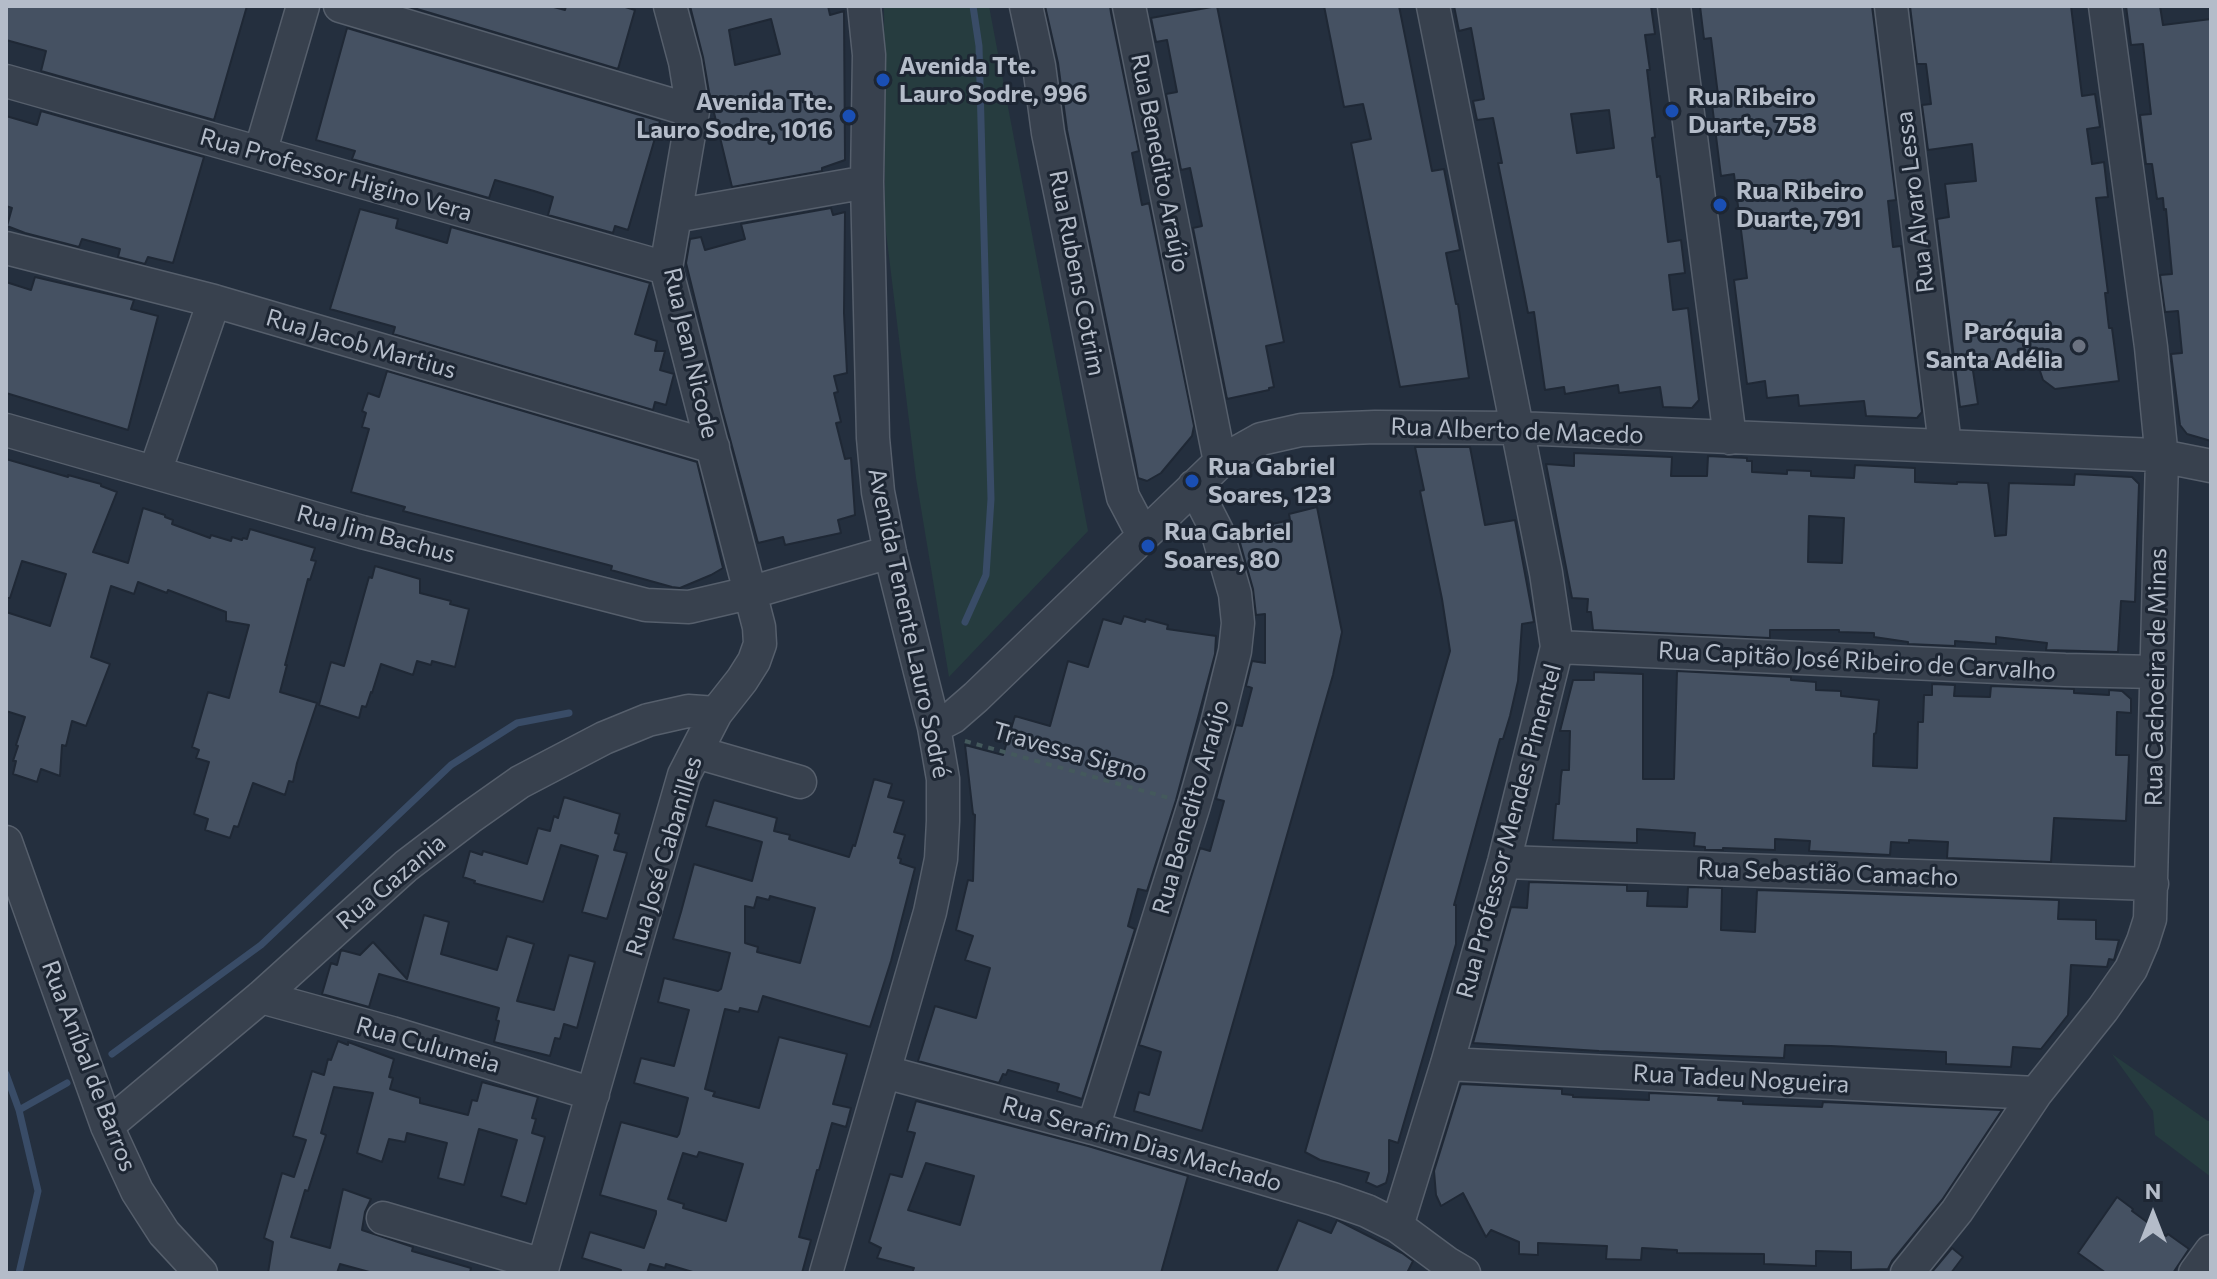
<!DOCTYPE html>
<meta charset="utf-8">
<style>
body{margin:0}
#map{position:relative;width:2217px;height:1279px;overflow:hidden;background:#242f3e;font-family:Commissioner,sans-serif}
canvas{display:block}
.frame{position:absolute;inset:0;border:8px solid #b4bcc9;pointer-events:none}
.north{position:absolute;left:2113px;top:1175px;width:80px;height:80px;-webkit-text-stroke:6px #1d2633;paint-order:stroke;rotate:0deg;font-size:22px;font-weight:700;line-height:32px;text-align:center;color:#b4bcc9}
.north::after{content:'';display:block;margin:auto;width:28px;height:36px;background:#b4bcc9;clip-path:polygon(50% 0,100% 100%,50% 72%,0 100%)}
</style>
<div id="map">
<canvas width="2217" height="1279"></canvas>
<div class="frame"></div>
<div class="north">N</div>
</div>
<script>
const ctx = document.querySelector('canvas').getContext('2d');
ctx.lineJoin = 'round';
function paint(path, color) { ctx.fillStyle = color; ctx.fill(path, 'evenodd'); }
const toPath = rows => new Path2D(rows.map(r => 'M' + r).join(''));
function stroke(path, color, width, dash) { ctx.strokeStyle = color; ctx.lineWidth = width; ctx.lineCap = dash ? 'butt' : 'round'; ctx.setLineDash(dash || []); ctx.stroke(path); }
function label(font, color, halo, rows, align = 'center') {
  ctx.font = font + ' Commissioner,sans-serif'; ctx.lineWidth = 6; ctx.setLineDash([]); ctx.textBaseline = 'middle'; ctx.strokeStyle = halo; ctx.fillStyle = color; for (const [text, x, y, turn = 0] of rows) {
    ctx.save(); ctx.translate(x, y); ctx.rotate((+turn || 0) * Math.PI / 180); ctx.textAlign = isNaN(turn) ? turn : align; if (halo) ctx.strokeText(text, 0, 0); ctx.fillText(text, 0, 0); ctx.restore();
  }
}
paint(toPath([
 [884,6,989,6,1088,531,949,677,916,478,885,224],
 [2112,1054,2208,1121,2211,1120,2211,1177,2155,1135,2153,1111]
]), '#263c3f');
stroke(toPath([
 [965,622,986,575,991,499,979,46,973,6],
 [112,1054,261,945,451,765,517,723,569,713],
 [6,1074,19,1110,38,1191,19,1273],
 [19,1110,67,1083]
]), '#394c67', 7);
const building = toPath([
 [6,6,247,6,214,120,41,71,46,51,6,40,6,6],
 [407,6,550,6,565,10,566,6,622,6,635,10,618,69,407,6],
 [690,6,828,6,830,15,844,11,845,160,822,168,822,171,732,187,709,92,703,57,690,6],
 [771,19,780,54,735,65,729,30,771,19],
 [1045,6,1110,6,1111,13,1139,151,1132,153,1142,205,1149,203,1194,426,1192,436,1161,473,1147,481,1138,478,1135,461,1067,130,1058,63,1045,6],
 [1217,6,1284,342,1266,346,1274,387,1269,388,1269,390,1227,399,1193,228,1202,226,1190,168,1181,170,1166,94,1177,92,1167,40,1156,42,1151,18,1217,6],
 [1324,6,1399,6,1432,171,1444,169,1460,250,1446,253,1456,304,1458,304,1469,378,1400,387,1351,143,1371,139,1363,104,1344,107,1324,6],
 [1454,6,1651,6,1655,34,1645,35,1650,70,1647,70,1655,137,1652,138,1657,177,1660,176,1668,242,1681,240,1685,273,1669,275,1673,310,1688,308,1699,400,1692,408,1663,407,1660,387,1619,393,1618,385,1565,394,1564,387,1545,390,1534,312,1528,313,1524,292,1498,163,1502,163,1493,118,1477,120,1473,101,1484,99,1471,28,1459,31,1454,6],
 [1609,110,1614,148,1577,153,1571,114,1609,110],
 [1700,6,1872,6,1896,200,1888,201,1893,247,1901,246,1922,412,1917,418,1866,416,1864,401,1799,406,1798,395,1767,398,1765,381,1747,384,1734,280,1747,278,1734,174,1721,176,1711,96,1718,95,1711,38,1704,39,1700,6],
 [1910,6,2071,6,2082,96,2095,94,2100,127,2087,129,2092,164,2104,162,2108,197,2096,198,2108,293,2105,293,2109,328,2112,328,2119,381,2055,389,2043,380,2035,356,1972,364,1978,404,1960,407,1937,219,1949,217,1945,184,1976,181,1972,144,1928,150,1922,105,1931,104,1926,64,1917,64,1910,6],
 [2126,6,2160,6,2163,25,2211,19,2211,441,2187,434,2180,425,2171,354,2182,353,2178,311,2165,312,2160,275,2172,274,2166,209,2164,210,2163,198,2157,199,2152,164,2146,164,2140,115,2151,114,2143,44,2131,45,2126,6],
 [347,28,660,121,628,230,615,226,613,233,548,215,553,197,534,191,495,180,489,198,352,159,355,151,316,140,347,28],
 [41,111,204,157,173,263,148,257,145,264,118,257,120,249,82,239,79,247,25,233,7,226,12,208,6,206,6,116,37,125,41,111],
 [831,208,833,215,845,212,844,313,847,373,834,376,838,392,834,393,841,422,836,423,845,459,851,458,855,515,838,520,841,533,785,545,783,537,758,543,722,409,686,263,690,239,701,237,705,250,745,239,741,224,831,208],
 [360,209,398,219,396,228,447,243,451,227,650,283,635,334,657,341,655,351,665,351,660,370,674,374,666,405,655,402,653,410,393,334,395,327,330,309,360,209],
 [35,277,134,300,131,309,158,316,128,430,6,393,6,282,31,290,35,277],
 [387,371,697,462,723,568,711,575,680,588,672,587,611,570,612,566,403,511,405,507,351,492,369,429,362,427,366,413,362,411,368,393,379,397,387,371],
 [1415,447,1470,447,1485,525,1515,520,1534,622,1522,624,1518,681,1510,716,1503,739,1500,739,1454,905,1456,905,1456,944,1398,1143,1389,1140,1389,1172,1386,1183,1377,1187,1366,1182,1369,1173,1320,1160,1305,1152,1450,651,1442,599,1420,491,1424,490,1415,447],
 [1574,453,1672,457,1671,476,1707,476,1708,456,1747,458,1747,461,1752,461,1752,472,1787,474,1787,470,1811,471,1811,476,1854,478,1855,465,1915,468,1915,482,1957,484,1957,482,1988,483,1995,536,2006,535,2009,483,2074,485,2075,474,2132,477,2139,484,2135,602,2121,601,2118,652,2046,650,2047,643,1996,637,1996,644,1955,641,1955,646,1908,644,1908,642,1874,637,1874,633,1839,632,1839,630,1770,630,1770,638,1593,630,1591,612,1587,612,1588,599,1572,598,1546,464,1574,466,1574,453],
 [1809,516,1844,518,1842,563,1808,562,1809,516],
 [6,459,68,477,68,475,101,484,101,486,117,492,93,552,128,563,143,508,165,515,165,517,173,520,172,524,210,538,211,535,231,541,232,537,242,540,243,538,247,539,250,529,315,548,311,560,316,561,310,580,308,579,285,665,287,665,280,692,317,703,297,763,293,782,289,781,285,795,253,783,238,827,234,826,230,838,205,830,208,819,194,814,209,762,196,758,199,750,192,747,208,692,229,698,249,625,226,621,226,612,168,590,167,593,138,582,134,594,111,586,91,657,110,664,86,726,72,721,66,746,62,745,60,776,41,769,37,782,13,774,16,761,13,761,18,746,16,745,25,717,6,711,6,612,50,626,66,574,22,561,10,598,6,598,6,459],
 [1317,507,1342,632,1333,675,1202,1131,1134,1111,1139,1092,1149,1095,1161,1052,1139,1045,1200,848,1210,851,1224,801,1216,799,1236,725,1242,726,1252,688,1246,686,1252,661,1265,663,1265,614,1256,615,1253,589,1237,532,1290,520,1289,514,1317,507],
 [375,566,420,579,420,593,451,601,450,604,469,609,455,667,432,661,431,665,417,661,413,675,381,664,372,693,371,692,366,707,362,706,359,718,319,705,331,662,344,666,369,577,372,578,375,566],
 [1124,616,1145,622,1146,619,1168,625,1167,629,1216,636,1215,654,1176,800,1147,891,1138,889,1128,926,1135,929,1082,1099,1057,1091,1059,1084,1008,1070,1006,1075,1003,1074,999,1083,918,1061,935,1006,976,1018,990,968,965,960,973,936,956,930,968,880,973,881,975,815,973,814,965,745,1003,755,1015,716,1050,726,1068,661,1088,667,1103,619,1121,624,1124,616],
 [1677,671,1791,677,1791,680,1816,682,1816,690,1841,691,1841,696,1879,700,1876,733,1874,734,1873,766,1917,768,1918,722,1923,722,1924,695,1932,695,1932,684,1955,685,1954,696,1990,697,1991,686,2074,689,2074,693,2109,695,2109,690,2122,691,2131,699,2131,713,2117,712,2116,755,2129,755,2126,821,2054,818,2051,862,1947,858,1948,842,1909,840,1909,843,1891,842,1890,855,1809,851,1810,841,1775,839,1775,850,1723,848,1723,850,1705,850,1705,847,1694,846,1695,833,1637,829,1637,843,1553,840,1556,804,1559,804,1561,776,1562,770,1569,770,1570,731,1560,731,1573,680,1594,680,1594,672,1643,674,1643,779,1674,779,1677,671],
 [874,779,892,784,888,797,904,801,894,832,905,835,898,858,901,859,900,863,915,868,891,961,870,1027,763,996,758,1012,740,1008,739,1012,725,1009,705,1089,715,1092,713,1096,759,1108,779,1037,847,1054,833,1104,851,1108,846,1127,832,1123,819,1170,817,1170,799,1237,811,1240,802,1273,696,1273,666,1264,665,1268,650,1264,647,1273,620,1273,621,1270,582,1258,590,1232,644,1248,656,1214,656,1211,600,1195,621,1122,677,1137,679,1134,688,1098,634,1083,641,1058,674,1066,689,1010,658,1002,664,978,718,991,721,989,730,953,673,939,681,912,694,864,752,881,762,842,706,826,714,800,777,818,774,831,790,835,789,839,849,857,853,845,855,846,874,779],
 [770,896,815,908,800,963,757,952,758,947,745,943,745,906,754,908,757,897,769,900,770,896],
 [699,1152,743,1164,726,1221,683,1208,684,1204,668,1199,683,1153,697,1157,699,1152],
 [564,797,620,814,615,833,619,834,614,850,627,853,607,919,582,912,598,856,595,855,561,845,543,902,474,883,475,881,463,877,470,851,482,855,483,851,527,864,538,828,550,831,554,816,558,818,564,797],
 [1529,882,1627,885,1627,891,1648,891,1647,906,1687,907,1688,887,1722,888,1721,930,1755,932,1757,890,2059,900,2058,919,2096,920,2096,939,2119,940,2114,960,2109,959,2107,967,2071,965,2068,1015,2041,1049,2013,1047,2011,1067,1946,1064,1946,1052,1831,1046,1785,1045,1784,1058,1599,1051,1473,1043,1511,907,1527,908,1529,882],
 [424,915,449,922,441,954,497,970,507,936,534,944,517,1001,554,1010,569,955,595,962,577,1028,564,1024,560,1039,555,1038,550,1056,494,1042,499,1021,496,1020,499,1008,379,974,369,1007,322,994,331,963,337,965,341,950,360,955,373,942,407,979,424,915],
 [338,1041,348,1045,348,1042,394,1059,389,1077,393,1078,390,1089,420,1098,420,1103,468,1115,472,1100,477,1101,482,1082,538,1097,532,1118,536,1119,532,1133,545,1137,526,1204,501,1196,517,1140,479,1129,464,1185,438,1178,447,1143,407,1133,405,1142,389,1139,382,1162,357,1153,373,1093,334,1087,321,1133,326,1135,308,1191,305,1190,291,1237,330,1248,343,1189,371,1199,365,1212,362,1230,413,1247,412,1251,471,1268,470,1273,373,1273,340,1264,337,1273,268,1273,273,1242,264,1238,282,1173,294,1177,306,1140,293,1136,312,1071,324,1075,328,1059,331,1060,338,1041],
 [1461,1084,1562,1089,1562,1094,1573,1095,1573,1097,1649,1100,1649,1093,1719,1096,1718,1100,1743,1101,1743,1104,1822,1107,1823,1102,2002,1110,1942,1200,1892,1261,1888,1269,1851,1270,1851,1252,1816,1251,1816,1266,1764,1264,1764,1254,1677,1253,1677,1250,1642,1248,1641,1260,1606,1259,1607,1246,1538,1243,1538,1255,1519,1254,1519,1242,1491,1230,1486,1237,1463,1193,1441,1206,1436,1195,1434,1171,1461,1084],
 [916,1101,1088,1146,1188,1176,1161,1273,912,1273,914,1268,877,1258,881,1248,869,1242,890,1174,902,1177,915,1133,907,1131,916,1101],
 [926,1163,974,1176,960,1225,908,1210,926,1163],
 [2117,1197,2133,1209,2132,1211,2166,1236,2168,1234,2189,1249,2173,1273,2106,1273,2078,1253,2117,1197],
 [1298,1220,1331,1233,1337,1220,1343,1223,1402,1253,1413,1261,1407,1273,1276,1273,1298,1220],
 [1952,1248,1963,1257,1951,1273,1931,1273,1952,1248]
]);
paint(building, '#455162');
stroke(building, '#1f2835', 2);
const minor = toPath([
 [340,6,693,111],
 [1026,6,1039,66,1048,133,1116,465,1123,497,1143,535],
 [1129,6,1220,462],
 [1674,6,1730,438],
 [1891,6,1945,445],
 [6,81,666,268],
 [260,153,303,6],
 [675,216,867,182],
 [6,248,214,301,713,447],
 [6,430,362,532,646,605,689,607,749,593,890,552],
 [155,472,214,301],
 [1557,647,2065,670,2156,672],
 [934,727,953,717,976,697,1220,462,1261,439,1301,430,1375,427,1517,428,2156,455,2211,466],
 [696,752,800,782],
 [6,842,107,1126,137,1191,164,1233,201,1273],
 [1504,862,2152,884],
 [261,997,392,1033,593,1094],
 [1447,1064,2036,1093],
 [885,1072,1093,1128,1333,1199,1367,1211,1397,1226,1447,1263,1464,1273],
 [107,1126,261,997,406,866,469,818,520,782,604,738,648,720,688,711,716,713],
 [1093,1128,1194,805,1217,724,1235,651,1238,623,1235,594,1217,531,1194,486],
 [383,1218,543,1265],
 [1397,1226,1447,1064,1504,862,1557,647,1546,573,1433,6],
 [541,1273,684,775,716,713,742,680,754,661,760,644,759,627,666,268,693,111,685,62,670,6],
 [826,1273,930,912,941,859,943,821,943,779,934,727,890,552,878,492,873,438,867,182,869,55,864,6],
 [1907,1273,1957,1211,2036,1093,2103,1009,2131,969,2143,941,2150,919,2162,459,2151,347,2105,6],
 [2195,1273,2211,1251]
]);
stroke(minor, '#565f6c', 35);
stroke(toPath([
 [965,741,1169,798]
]), '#44595c', 4, [6, 6]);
stroke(minor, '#38414e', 32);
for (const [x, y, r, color] of [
 [883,80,8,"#1a4fb4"],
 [1672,111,8,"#1a4fb4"],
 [849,116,8,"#1a4fb4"],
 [1720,205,8,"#1a4fb4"],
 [2079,346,8,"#6b7280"],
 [1192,481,8,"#1a4fb4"],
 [1148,546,8,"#1a4fb4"]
]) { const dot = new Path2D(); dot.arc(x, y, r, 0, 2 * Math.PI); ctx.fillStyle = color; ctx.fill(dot); stroke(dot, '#1d2633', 3); }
label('bold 24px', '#b4bcc9', '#1d2633', [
 ["Avenida Tte.",899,66],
 ["Lauro Sodre, 996",899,94],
 ["Rua Ribeiro",1688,97],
 ["Duarte, 758",1688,125],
 ["Avenida Tte.",833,102,"right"],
 ["Lauro Sodre, 1016",833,130,"right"],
 ["Rua Ribeiro",1736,191],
 ["Duarte, 791",1736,219],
 ["Paróquia",2063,332,"right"],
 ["Santa Adélia",2063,360,"right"],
 ["Rua Gabriel",1208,467],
 ["Soares, 123",1208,495],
 ["Rua Gabriel",1164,532],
 ["Soares, 80",1164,560]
], 'left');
label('24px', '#b4bcc9', '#1d2633', [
 ["Rua Benedito Araújo",1160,163,79],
 ["Rua Professor Higino Vera",336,175,16],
 ["Rua Alvaro Lessa",1915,202,-97],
 ["Rua Rubens Cotrim",1077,273,79],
 ["Rua Jacob Martius",361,344,16],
 ["Rua Jean Nicode",691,353,77],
 ["Rua Alberto de Macedo",1517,431,2],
 ["Rua Jim Bachus",376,534,15],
 ["Avenida Tenente Lauro Sodré",909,623,78],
 ["Rua Capitão José Ribeiro de Carvalho",1857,661,3],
 ["Rua Cachoeira de Minas",2156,677,-89],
 ["Travessa Signo",1070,752,16],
 ["Rua Benedito Araújo",1191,807,-74],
 ["Rua Professor Mendes Pimentel",1509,831,-75],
 ["Rua José Cabanilles",664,856,-73],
 ["Rua Sebastião Camacho",1828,873,2],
 ["Rua Gazania",391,882,-40],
 ["Rua Culumeia",428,1045,16],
 ["Rua Aníbal de Barros",89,1066,69],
 ["Rua Tadeu Nogueira",1741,1079,3],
 ["Rua Serafim Dias Machado",1142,1144,16]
]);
</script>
